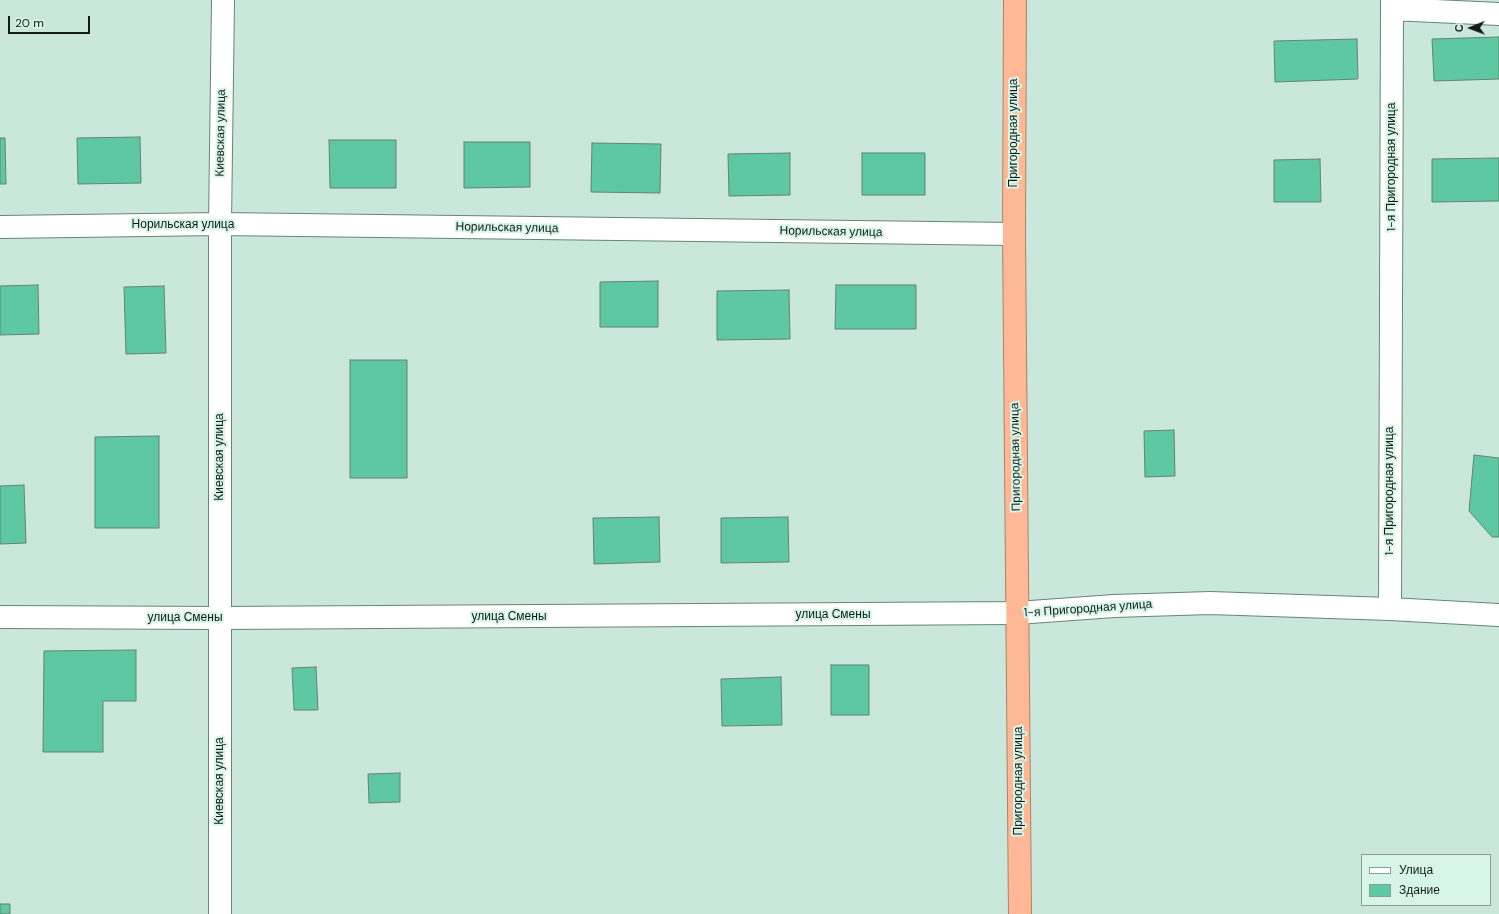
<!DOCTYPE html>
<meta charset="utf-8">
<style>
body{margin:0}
#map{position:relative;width:1499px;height:914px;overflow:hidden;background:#c9e8db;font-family:"DM Sans",sans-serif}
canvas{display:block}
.legend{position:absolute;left:1361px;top:854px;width:130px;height:52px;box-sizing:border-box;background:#d6f5e8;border:1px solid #889f95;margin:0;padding:5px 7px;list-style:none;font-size:12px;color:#121d19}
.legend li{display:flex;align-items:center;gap:8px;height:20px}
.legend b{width:20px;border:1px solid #889f95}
.north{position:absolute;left:1451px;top:8px;width:40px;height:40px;-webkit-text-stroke:3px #d6f5e8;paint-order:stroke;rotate:269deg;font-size:11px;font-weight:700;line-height:16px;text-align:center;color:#121d19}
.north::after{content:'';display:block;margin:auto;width:14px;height:18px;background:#121d19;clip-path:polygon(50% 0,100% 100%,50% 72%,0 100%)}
.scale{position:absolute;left:8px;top:16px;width:82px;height:18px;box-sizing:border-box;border:2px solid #121d19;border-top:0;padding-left:5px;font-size:12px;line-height:14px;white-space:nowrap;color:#121d19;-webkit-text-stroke:3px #d6f5e8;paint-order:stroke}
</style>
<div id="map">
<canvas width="1499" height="914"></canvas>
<ul class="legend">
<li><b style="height:5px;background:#fff"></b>Улица</li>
<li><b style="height:11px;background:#5ec7a4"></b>Здание</li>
</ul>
<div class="north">С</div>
<div class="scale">20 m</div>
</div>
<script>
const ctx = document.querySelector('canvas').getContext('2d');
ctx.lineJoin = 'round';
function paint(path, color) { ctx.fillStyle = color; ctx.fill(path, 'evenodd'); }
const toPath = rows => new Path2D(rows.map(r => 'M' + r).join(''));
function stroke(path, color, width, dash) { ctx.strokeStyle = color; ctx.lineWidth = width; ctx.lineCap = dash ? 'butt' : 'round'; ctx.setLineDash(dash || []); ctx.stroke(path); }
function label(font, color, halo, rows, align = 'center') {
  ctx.font = font + ' "DM Sans",sans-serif'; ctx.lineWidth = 4; ctx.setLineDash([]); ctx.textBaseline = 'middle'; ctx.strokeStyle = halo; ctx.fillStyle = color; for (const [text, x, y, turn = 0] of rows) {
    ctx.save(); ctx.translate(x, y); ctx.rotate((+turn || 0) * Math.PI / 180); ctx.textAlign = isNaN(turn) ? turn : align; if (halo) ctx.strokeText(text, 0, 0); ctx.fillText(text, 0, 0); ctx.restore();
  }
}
const building = toPath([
 [1499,37,1499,79,1434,81,1432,39,1499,37],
 [1357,39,1358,79,1275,82,1274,41,1357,39],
 [140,137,141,183,78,184,77,138,140,137],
 [0,138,5,138,6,184,0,184,0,138],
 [329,140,396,140,396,188,330,188,329,140],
 [464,142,530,142,530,187,464,188,464,142],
 [592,143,661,144,660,193,591,192,592,143],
 [790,153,790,195,729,196,728,154,790,153],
 [862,153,925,153,925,195,862,195,862,153],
 [1499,158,1499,201,1432,202,1432,159,1499,158],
 [1320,159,1321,202,1274,202,1274,160,1320,159],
 [658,281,658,327,600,327,600,282,658,281],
 [38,285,39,334,0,335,0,286,38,285],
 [836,285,916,285,916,329,835,329,836,285],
 [164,286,166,353,126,354,124,287,164,286],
 [789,290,790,339,717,340,717,291,789,290],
 [350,360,407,360,407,478,350,478,350,360],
 [1174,430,1175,476,1145,477,1144,431,1174,430],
 [159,436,159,528,95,528,95,437,159,436],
 [1474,455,1499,458,1499,537,1492,537,1469,511,1474,455],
 [24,485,26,543,0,544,0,486,24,485],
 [659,517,660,562,594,564,593,518,659,517],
 [788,517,789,562,721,563,721,518,788,517],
 [136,650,136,701,103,701,103,752,43,752,44,651,136,650],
 [831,665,869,665,869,715,831,715,831,665],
 [316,667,318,710,294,710,292,668,316,667],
 [781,677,782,725,722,726,721,679,781,677],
 [400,773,400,802,369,803,368,774,400,773],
 [0,904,10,904,10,914,0,914,0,904]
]);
paint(building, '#5ec7a4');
stroke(building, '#658276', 1);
const minor = toPath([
 [1392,9,1499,14],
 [0,227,220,224,1014,234],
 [1390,609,1499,615],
 [0,617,220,618,1017,613,1114,606,1210,603,1390,609,1392,0],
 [220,914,220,224,223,0]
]);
const highway = toPath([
 [1015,0,1014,234,1020,914]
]);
stroke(minor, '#688479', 24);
stroke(highway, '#ac826a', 24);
stroke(minor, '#fff', 22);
stroke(highway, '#ffb896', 22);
label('12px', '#121d19', '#d6f5e8', [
 ["Киевская улица",221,133,-89],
 ["Пригородная улица",1014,133,-90],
 ["1-я Пригородная улица",1392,167,-90],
 ["Норильская улица",183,225],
 ["Норильская улица",507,228,1],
 ["Норильская улица",831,232,1],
 ["Киевская улица",220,457,-90],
 ["Пригородная улица",1016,457,-91],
 ["1-я Пригородная улица",1390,491,-90],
 ["1-я Пригородная улица",1088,609,-4],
 ["улица Смены",833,615],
 ["улица Смены",509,617],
 ["улица Смены",185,618],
 ["Киевская улица",220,781,-90],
 ["Пригородная улица",1019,781,-90]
]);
</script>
